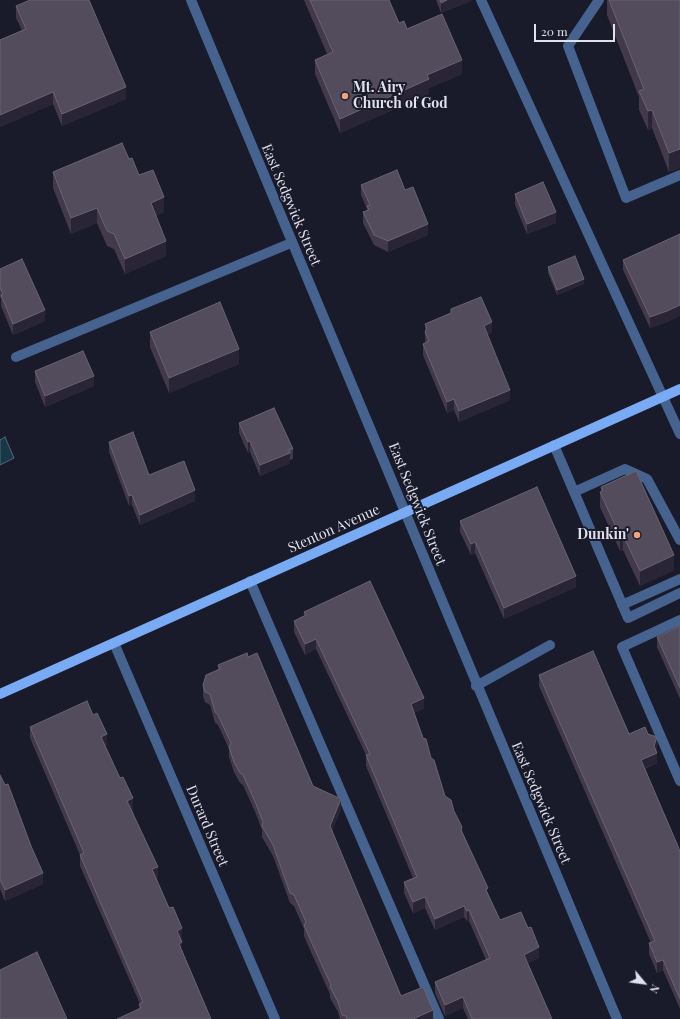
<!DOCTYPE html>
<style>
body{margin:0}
#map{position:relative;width:680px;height:1019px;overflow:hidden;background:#191a2a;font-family:"Playfair Display",serif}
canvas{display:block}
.north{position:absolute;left:624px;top:963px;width:40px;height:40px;-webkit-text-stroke:3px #191a2a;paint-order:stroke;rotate:119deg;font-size:11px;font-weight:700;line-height:16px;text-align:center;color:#e0e1ec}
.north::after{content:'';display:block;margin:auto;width:14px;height:18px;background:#e0e1ec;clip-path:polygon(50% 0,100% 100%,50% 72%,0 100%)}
.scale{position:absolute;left:534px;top:24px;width:81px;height:18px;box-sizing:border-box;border:2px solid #e0e1ec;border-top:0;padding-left:5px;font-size:12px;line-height:14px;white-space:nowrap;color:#e0e1ec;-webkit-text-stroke:3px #191a2a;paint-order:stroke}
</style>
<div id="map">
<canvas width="680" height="1019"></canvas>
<div class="north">N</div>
<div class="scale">20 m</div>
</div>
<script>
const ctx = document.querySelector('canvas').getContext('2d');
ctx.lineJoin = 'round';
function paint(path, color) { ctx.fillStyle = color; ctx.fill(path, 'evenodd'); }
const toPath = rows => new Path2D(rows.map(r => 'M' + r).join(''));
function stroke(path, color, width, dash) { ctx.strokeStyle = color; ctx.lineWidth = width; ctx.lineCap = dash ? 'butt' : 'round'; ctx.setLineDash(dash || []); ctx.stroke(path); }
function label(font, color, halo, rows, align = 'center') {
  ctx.font = font + ' "Playfair Display",serif'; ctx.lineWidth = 4; ctx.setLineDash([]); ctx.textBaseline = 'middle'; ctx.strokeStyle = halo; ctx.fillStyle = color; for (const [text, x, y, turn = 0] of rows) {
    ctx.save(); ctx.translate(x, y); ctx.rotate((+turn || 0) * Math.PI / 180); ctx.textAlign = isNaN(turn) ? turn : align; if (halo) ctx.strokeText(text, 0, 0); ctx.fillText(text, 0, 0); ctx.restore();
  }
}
const water = toPath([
 [5,437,14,458,0,465,0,440,5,437]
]);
paint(water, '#183747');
stroke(water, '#546a78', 1);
stroke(toPath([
 [481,0,663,397],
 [599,0,568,46,626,198,680,175],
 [16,357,291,243],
 [554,445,628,618,680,593],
 [574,492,625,469,647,479,680,540],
 [250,581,439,1019],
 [622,605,680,579],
 [680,620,622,647,680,781],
 [476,686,550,645]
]), '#45638e', 10);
stroke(toPath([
 [191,0,617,1019],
 [663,397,680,434],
 [114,643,275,1019]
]), '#45638e', 10);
stroke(toPath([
 [0,694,680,389]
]), '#79abf4', 10);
paint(toPath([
 [304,0,389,0,399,23,407,29,462,74,429,88,429,94,340,133,315,74,315,60,327,54],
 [436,0,471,0,471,1,441,13],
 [607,0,680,0,680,168,669,172,652,128,648,130,639,110,639,97,607,15],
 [16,6,126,99,62,126,53,104,0,127,0,40,22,30,16,18],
 [129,159,164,212,156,216,166,256,125,274,114,249,107,246,97,223,71,234,53,188,53,172],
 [361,185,405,190,428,235,388,252,374,245,363,223,363,212,367,211,367,209,361,195],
 [515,194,556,223,527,234,515,205],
 [680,234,680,316,667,322,650,328,623,270,623,260],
 [548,267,584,284,557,295,548,273],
 [0,269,45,321,13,335,1,306,1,299,0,297],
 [425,324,492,333,487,335,510,400,459,422,454,410,447,413,423,355,423,344,425,343],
 [150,332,239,364,169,393,150,347],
 [35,371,94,386,45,407,35,382],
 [239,423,293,449,293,459,290,460,290,463,260,476,250,452,248,453,239,433],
 [109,442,149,475,195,501,140,525,132,505,129,506,109,452],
 [601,487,674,570,640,586,623,550,620,551,600,507,600,492,601,492],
 [460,521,576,587,504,619,475,553,471,555,460,532],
 [304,612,424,708,414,713,423,738,445,796,454,811,488,894,500,920,539,958,528,963,552,1019,468,1019,463,1008,445,1016,435,993,435,982,486,960,469,921,467,921,464,917,435,930,425,908,413,913,404,893,404,882,413,878,366,766,366,755,316,649,305,655,294,632,294,621,304,616],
 [680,626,680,699,657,647,657,637],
 [248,657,313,786,341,809,332,831,401,996,433,1019,340,1019,338,1012,330,998,330,994,310,950,304,936,304,929,294,906,290,903,273,856,262,837,262,830,256,814,243,785,240,783,234,772,229,757,229,749,218,725,215,723,210,705,205,702,203,696,203,685,218,669,218,665],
 [539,675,629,734,648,734,657,748,656,751,657,763,645,769,680,851,680,1009,663,970,657,973,649,954,649,943,651,943,539,686],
 [93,715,107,745,105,746,133,809,132,810,158,877,156,878,182,939,181,939,182,950,211,1019,139,1009,139,1004,140,1004,80,866,80,855,30,738,30,727],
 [0,775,43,884,5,901,0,889]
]), '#423a4a');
paint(toPath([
 [447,0,471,0,471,1,441,13,441,3],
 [462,60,462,74,429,88,429,94,340,133,340,119,427,75],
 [126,87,126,99,62,126,62,114],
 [53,92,53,104,0,127,0,115],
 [652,110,652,128,648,130,648,111],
 [680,149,680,168,669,172,669,153],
 [164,197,164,212,151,218,151,203],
 [97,208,97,223,71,234,71,218],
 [556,212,556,223,527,234,527,224],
 [428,224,428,235,388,252,388,241],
 [166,241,166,256,125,274,125,259],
 [584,279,584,284,557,295,557,290],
 [680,305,680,316,667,322,650,328,650,317],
 [45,310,45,321,13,335,13,324],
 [492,322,492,333,484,336,484,326],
 [239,349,239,364,169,393,169,378],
 [94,376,94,386,45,407,45,396],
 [510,390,510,400,459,422,459,411],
 [454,399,454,410,447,413,447,402],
 [250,441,250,452,248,453,248,442],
 [290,453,290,463,260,476,260,465],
 [195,490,195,501,140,525,140,515],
 [132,495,132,505,129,506,129,496],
 [623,535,623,550,620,551,620,536],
 [475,542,475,553,471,555,471,544],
 [674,555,674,570,640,586,640,571],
 [576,576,576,587,504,619,504,608],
 [316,639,316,649,305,655,305,644],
 [424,698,424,708,411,714,411,704],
 [107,734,107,745,101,748,101,737],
 [657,737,657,748,655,753,657,753,657,763,641,770,641,760,654,746],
 [133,798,133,809,127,812,127,801],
 [341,799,341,809,330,836,330,826],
 [158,867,158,877,152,880,152,869],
 [43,873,43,884,5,901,5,890],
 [425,897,425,908,413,913,413,902],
 [464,906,464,917,435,930,435,919],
 [469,910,469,921,467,921,467,911],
 [182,928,182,939,177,941,177,931],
 [182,942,182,953,179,944],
 [539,947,539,958,524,965,524,955],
 [663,960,663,970,657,973,657,962],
 [463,997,463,1008,445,1016,445,1005],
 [433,1010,433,1019,413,1019]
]), '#2a2536');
const building = toPath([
 [30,0,89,0,126,87,62,114,53,92,0,115,0,40,26,29,16,6,30,0],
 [310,0,389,0,399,23,404,21,407,29,442,14,462,60,427,75,429,79,340,119,315,60,333,52,310,0],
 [440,0,447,0,441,3,440,0],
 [609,0,680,0,680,149,669,153,652,110,648,111,639,91,644,89,609,0],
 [122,143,129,159,132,158,139,175,153,170,164,197,151,203,166,241,125,259,114,234,107,231,97,208,71,218,53,172,122,143],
 [397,170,405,190,413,187,428,224,388,241,374,235,363,212,369,210,367,206,370,205,361,185,397,170],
 [543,182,556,212,527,224,515,194,543,182],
 [680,234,680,305,667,311,650,317,623,260,680,234],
 [575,256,584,279,557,290,548,267,575,256],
 [22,259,45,310,13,324,1,295,3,294,0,287,0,269,22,259],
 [481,297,492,322,484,326,510,390,459,411,454,399,447,402,423,344,429,341,425,332,427,329,425,324,451,313,451,309,481,297],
 [220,302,239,349,169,378,150,332,220,302],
 [83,351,94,376,45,396,35,371,83,351],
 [274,408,293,449,289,449,290,453,260,465,250,441,248,442,239,423,274,408],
 [133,432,149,475,184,461,195,490,140,515,132,495,129,496,109,442,133,432],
 [636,471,674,555,640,571,623,535,620,536,600,492,603,491,601,487,636,471],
 [537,487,576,576,504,608,475,542,471,544,460,521,537,487],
 [370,581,424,698,411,704,423,738,426,739,431,758,434,760,445,796,451,800,454,811,462,827,461,830,488,888,486,890,500,920,521,912,528,928,531,927,539,947,524,955,552,1019,472,1019,463,997,445,1005,435,982,490,958,469,910,467,911,464,906,435,919,425,897,413,902,404,882,417,877,366,755,370,754,316,639,305,644,294,621,306,615,304,612,370,581],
 [680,626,680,688,657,637,680,626],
 [593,651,629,734,645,727,648,734,657,737,654,746,657,753,641,760,680,851,680,999,663,960,657,962,649,943,655,941,539,675,593,651],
 [247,653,248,657,257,653,313,786,341,799,330,826,401,996,423,987,433,1010,413,1019,347,1019,346,1016,342,1015,338,1002,330,987,331,985,310,939,304,925,306,922,294,895,290,893,273,845,262,826,263,822,256,804,243,775,240,773,234,762,229,747,231,743,218,715,215,712,210,694,205,692,203,685,206,675,220,669,218,665,247,653],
 [87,701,93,715,97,713,107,734,101,737,120,778,123,777,133,798,127,801,158,867,152,869,169,908,173,907,182,928,177,931,182,942,179,944,211,1019,117,1019,141,1008,139,1004,143,1002,80,855,84,853,30,727,87,701],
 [0,775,5,785,8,784,31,846,43,873,5,890,0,879,0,775],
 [37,952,67,1019,0,1019,0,970,37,952]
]);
paint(building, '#534c5c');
stroke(building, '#696372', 1);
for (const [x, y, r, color] of [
 [345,96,4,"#f0a27a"],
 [637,535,4,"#f0a27a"]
]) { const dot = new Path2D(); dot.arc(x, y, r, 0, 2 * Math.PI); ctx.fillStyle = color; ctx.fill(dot); stroke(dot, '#191a2a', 1.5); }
label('bold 14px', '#e0e1ec', '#191a2a', [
 ["Mt. Airy",353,88],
 ["Church of God",353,104],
 ["Dunkin'",629,535,"right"]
], 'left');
label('14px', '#e0e1ec', '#191a2a', [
 ["East Sedgwick Street",291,205,67],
 ["East Sedgwick Street",417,504,68],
 ["Stenton Avenue",334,529,-24],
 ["East Sedgwick Street",541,803,67],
 ["Durard Street",207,826,67]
]);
</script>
